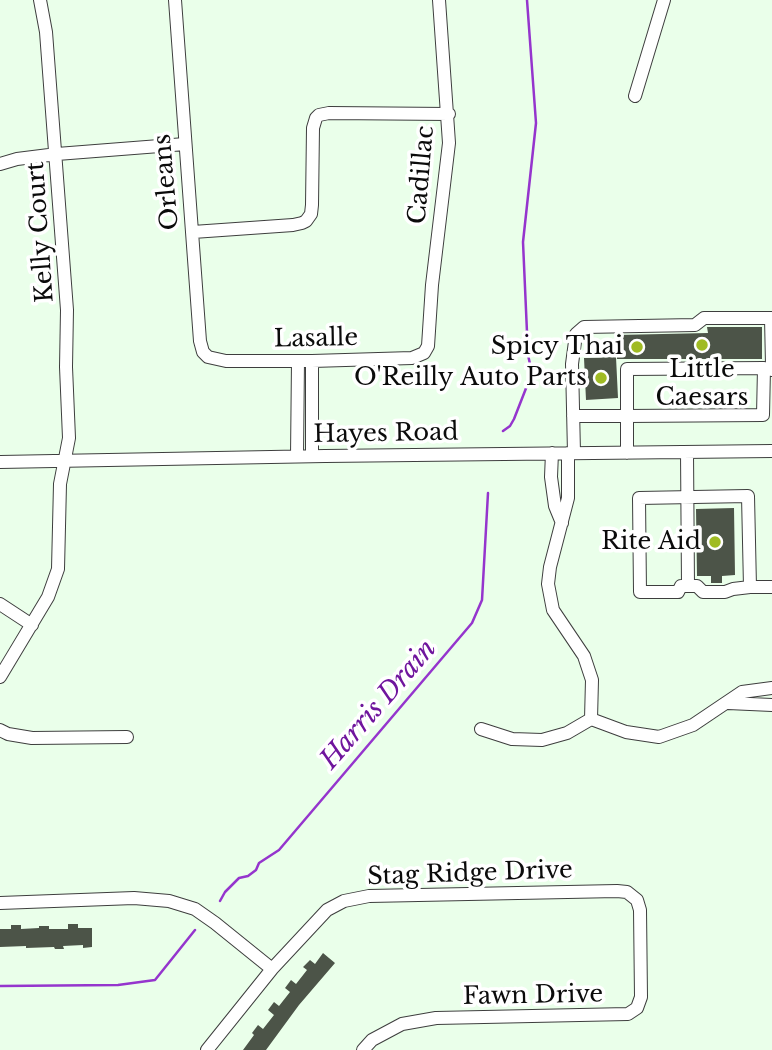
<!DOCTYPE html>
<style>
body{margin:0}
canvas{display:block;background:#eaffea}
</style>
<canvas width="772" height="1050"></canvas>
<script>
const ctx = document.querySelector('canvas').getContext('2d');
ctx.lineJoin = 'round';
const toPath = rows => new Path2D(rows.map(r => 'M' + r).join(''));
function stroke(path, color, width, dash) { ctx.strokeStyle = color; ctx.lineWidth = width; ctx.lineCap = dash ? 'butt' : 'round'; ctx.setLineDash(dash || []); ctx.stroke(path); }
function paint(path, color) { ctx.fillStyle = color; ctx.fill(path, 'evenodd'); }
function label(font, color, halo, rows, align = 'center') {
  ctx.font = font + ' "Libre Baskerville",serif'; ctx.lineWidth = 7; ctx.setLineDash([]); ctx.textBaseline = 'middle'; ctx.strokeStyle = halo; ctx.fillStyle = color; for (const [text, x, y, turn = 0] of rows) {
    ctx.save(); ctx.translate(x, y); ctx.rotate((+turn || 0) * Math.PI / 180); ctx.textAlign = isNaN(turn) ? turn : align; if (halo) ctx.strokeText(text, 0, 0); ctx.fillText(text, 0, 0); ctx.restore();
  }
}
stroke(toPath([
 [503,431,510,426,514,419,532,373,528,355,523,242,536,123,527,0],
 [220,901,225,892,239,878,248,876,256,870,259,863,279,850,472,623,482,600,488,493],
 [0,986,118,985,155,980,195,930]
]), '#9535cd', 2.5);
paint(toPath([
 [707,327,762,327,762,359,617,359,617,335,708,333],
 [616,357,618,398,586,400,584,358],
 [734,508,735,575,722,576,722,583,711,583,711,576,697,576,696,509],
 [68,924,78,924,78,928,92,928,92,947,83,948,83,945,63,946,64,949,55,949,54,947,26,948,26,946,0,947,0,929,11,929,11,925,21,925,21,929,39,928,39,926,49,926,49,929,68,929],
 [323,953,335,963,299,1005,266,1050,243,1050,254,1035,252,1033,258,1025,263,1029,274,1015,268,1010,274,1002,279,1006,290,992,285,988,291,980,296,984,307,970,303,967,310,960,315,964]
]), '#4c5448');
const minor = toPath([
 [175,0,200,341,203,352,208,357,226,361,312,361,412,358,424,353,428,346,432,285,449,143,439,0],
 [635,96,664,0],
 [0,164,17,159,57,154,185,144],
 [193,232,293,225,302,223,306,221,311,214,312,205,313,128,316,118,319,115,329,113,449,114],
 [771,318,772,365],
 [312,361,312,456],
 [573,416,627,416,627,369,764,368],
 [687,452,688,586],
 [552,453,551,477,555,506,562,523],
 [568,453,568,498,550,567,548,584,553,610,584,656,592,680,591,719],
 [574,453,572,364,576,334,584,327,695,325,704,318,772,318],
 [627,453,627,416,763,415,764,368,772,370],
 [297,456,298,361],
 [0,462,325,456,772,451],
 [750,587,748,496,639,498,640,592,678,592,681,586,697,586,703,592,725,592,733,589,750,587,772,587],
 [0,604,32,625],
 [0,677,48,597,58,569,60,484,69,438,66,367,67,310,46,32,40,0],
 [728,703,772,705],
 [591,719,626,732,659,737,693,725,742,692,772,688],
 [481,729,512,739,542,740,567,733,591,719],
 [0,730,8,734,32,738,127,737],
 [0,903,134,898,169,901,195,909,215,923,272,969],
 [207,1050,272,969,327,910,344,901,369,896,617,891,627,892,637,900,640,910,641,997,637,1008,628,1014,436,1018,402,1024,372,1040,363,1050]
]);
stroke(minor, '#3e3e3e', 14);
stroke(minor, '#fff', 12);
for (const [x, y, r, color] of [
 [702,345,7,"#a0bb23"],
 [637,347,7,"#a0bb23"],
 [601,378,7,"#a0bb23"],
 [715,542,7,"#a0bb23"]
]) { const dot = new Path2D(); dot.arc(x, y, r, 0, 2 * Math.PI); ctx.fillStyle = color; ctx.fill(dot); stroke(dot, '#fff', 2.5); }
label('24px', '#0b0b0b', '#fff', [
 ["Cadillac",422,175,-85],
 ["Orleans",167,182,-95],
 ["Kelly Court",41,232,-94],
 ["Lasalle",316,339,-1],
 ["Hayes Road",386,434,-1],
 ["Stag Ridge Drive",470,874,-2],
 ["Fawn Drive",533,996,-1]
]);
label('24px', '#0b0b0b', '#fff', [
 ["Spicy Thai",623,347],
 ["Little",702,370,"center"],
 ["Caesars",702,398,"center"],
 ["O'Reilly Auto Parts",587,378],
 ["Rite Aid",701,542]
], 'right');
label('italic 26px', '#6f159d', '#fff', [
 ["Harris Drain",379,705,-49]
]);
</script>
